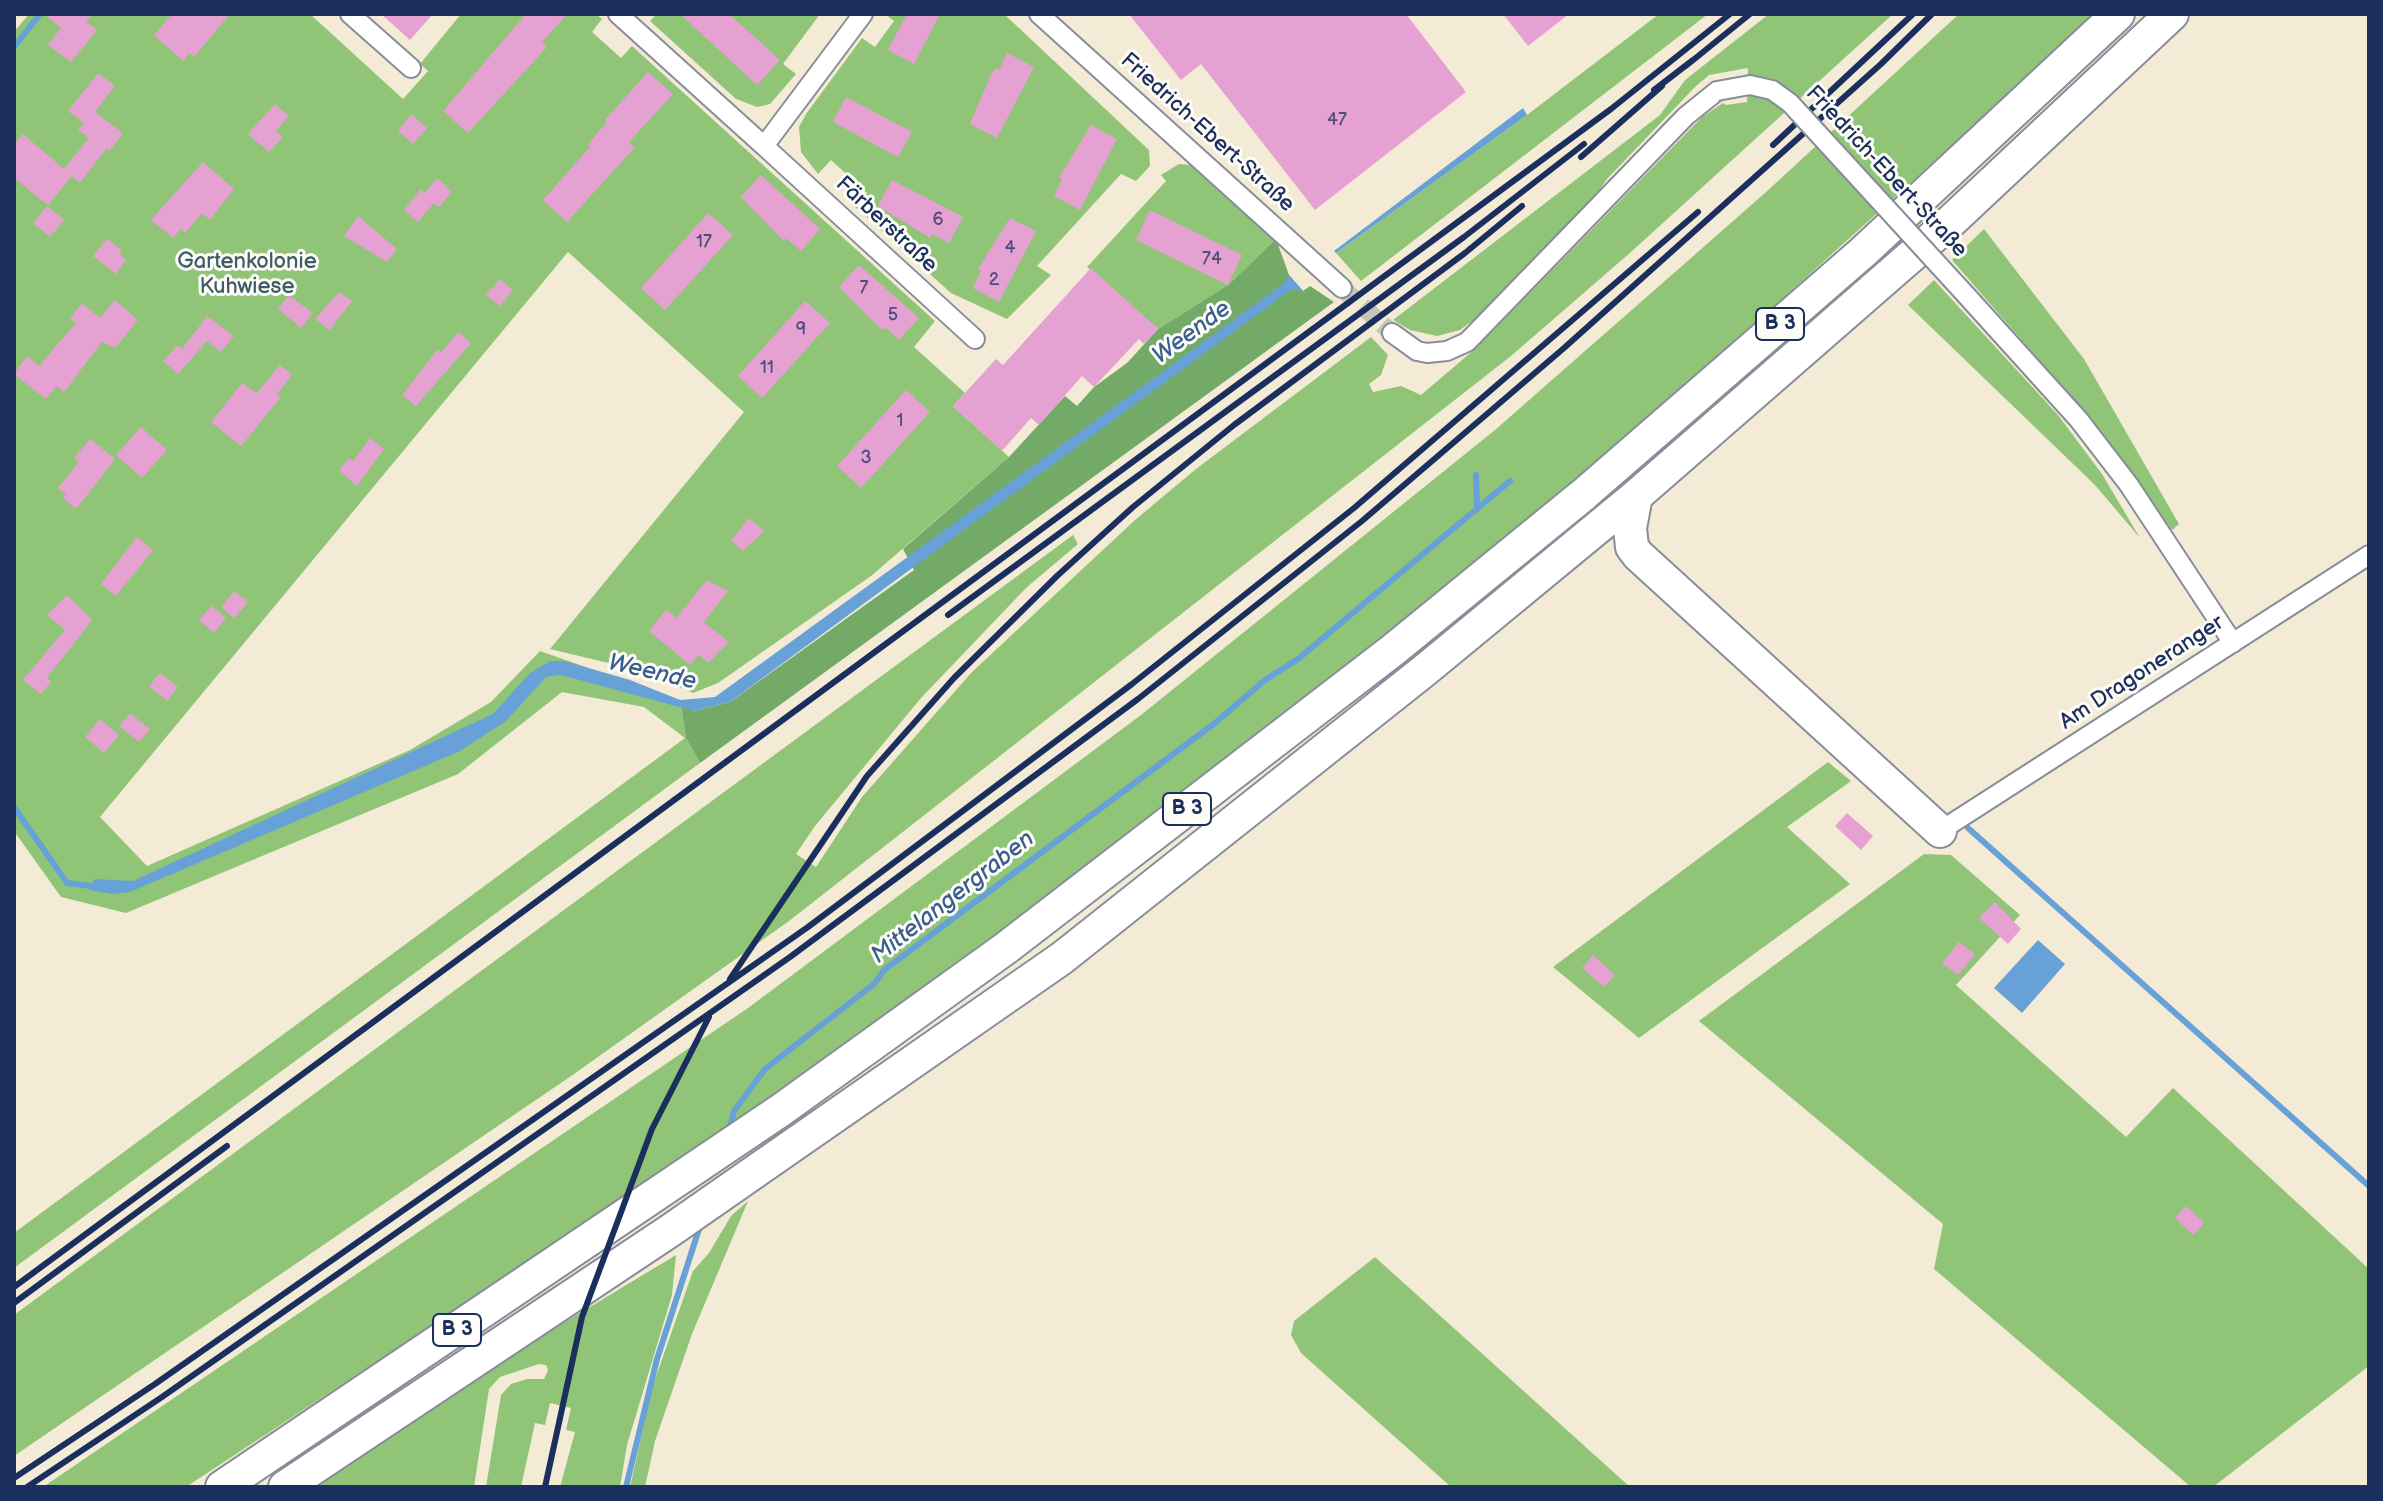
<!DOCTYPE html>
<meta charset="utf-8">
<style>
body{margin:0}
#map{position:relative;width:2383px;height:1501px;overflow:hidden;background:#f4ebd6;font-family:"Balsamiq Sans",sans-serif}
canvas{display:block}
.frame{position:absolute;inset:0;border:16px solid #1b2f5e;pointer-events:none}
</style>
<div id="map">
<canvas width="2383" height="1501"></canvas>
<div class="frame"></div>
</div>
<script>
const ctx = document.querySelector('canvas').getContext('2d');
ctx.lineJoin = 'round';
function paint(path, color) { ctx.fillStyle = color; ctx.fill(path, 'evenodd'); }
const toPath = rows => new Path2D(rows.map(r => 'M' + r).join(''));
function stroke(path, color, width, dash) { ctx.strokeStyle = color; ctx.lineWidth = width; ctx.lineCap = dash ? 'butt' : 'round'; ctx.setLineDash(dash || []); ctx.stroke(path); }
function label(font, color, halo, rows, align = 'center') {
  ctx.font = font + ' "Balsamiq Sans",sans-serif'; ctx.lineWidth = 6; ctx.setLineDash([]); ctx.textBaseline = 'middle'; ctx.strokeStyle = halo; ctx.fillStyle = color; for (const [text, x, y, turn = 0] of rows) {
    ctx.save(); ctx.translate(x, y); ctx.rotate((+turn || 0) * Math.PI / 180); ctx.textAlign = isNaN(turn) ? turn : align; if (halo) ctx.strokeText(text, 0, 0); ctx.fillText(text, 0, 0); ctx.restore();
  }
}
paint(toPath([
 [29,14,310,14,403,99,428,71,420,64,461,14,596,14,602,19,592,32,621,58,632,46,935,321,914,347,965,393,953,406,1009,457,871,576,718,683,693,693,642,671,550,649,744,412,568,252,100,817,147,866,410,750,491,702,540,651,680,700,686,738,700,763,14,1268,14,1233,685,738,644,707,562,692,458,774,126,913,61,897,14,831,14,32],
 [657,14,820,14,783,64,796,74,770,104,757,107,736,99,650,21],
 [885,14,1004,14,1149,150,1150,166,1136,181,1121,174,1037,266,1051,275,1007,319,951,293,855,207,867,193,831,160,818,174,801,152,799,127,806,114,862,38,875,47,894,21],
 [1659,14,1708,14,1361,281,1336,253,1527,115],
 [1769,14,1893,14,1631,252,1511,356,789,921,574,1074,14,1456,14,1315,1073,535,1078,544,1027,587,921,698,815,826,796,854,816,867,862,797,972,672,1135,520,1196,469,1371,337,1388,355,1381,375,1369,384,1373,392,1401,386,1421,395,1475,349,1702,117,1723,103,1726,105,1747,102,1748,68,1709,75,1695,87,1607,179,1587,208,1479,320,1476,318,1460,330,1437,336,1410,330,1393,320,1660,115,1685,80],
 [1959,14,2097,14,1706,368,1498,545,1126,839,790,1084,607,1210,186,1487,43,1487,748,1008,1141,715,1495,430,1765,193],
 [1179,164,1191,165,1276,239,1228,285,1158,329,1087,267,1166,181,1161,175],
 [1984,229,2084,359,2179,524,2172,530,2092,421,1952,260],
 [1934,280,2058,415,2102,474,2140,538,2095,485,1908,305],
 [1828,762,1851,781,1787,827,1850,884,1639,1038,1553,967],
 [1924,854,1951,855,2020,915,1956,985,2126,1137,2173,1088,2369,1269,2369,1366,2213,1487,2191,1487,1934,1269,1943,1224,1699,1021],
 [748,1201,692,1334,655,1441,645,1487,630,1487,653,1385,693,1271,709,1253,731,1216],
 [676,1255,672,1295,627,1445,620,1487,560,1487,575,1432,566,1430,571,1408,550,1403,545,1425,535,1423,521,1487,486,1487,501,1395,511,1384,527,1379,544,1379,548,1370,546,1365,539,1364,500,1377,489,1389,474,1487,312,1487,540,1337],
 [1375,1257,1630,1487,1451,1487,1301,1353,1291,1335,1294,1321]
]), '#90c577');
paint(toPath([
 [1276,239,1289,275,1303,291,1310,286,1334,302,700,763,686,738,681,706,694,711,730,702,914,570,903,549,1009,457,1065,396,1077,406,1094,387,1127,363,1158,329,1228,285]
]), '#74aa68');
paint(toPath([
 [1523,108,1527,115,1336,253,1334,251],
 [1289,275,1303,291,1292,289,730,702,694,711,561,675,546,677,506,721,460,751,130,892,112,894,89,890,95,879,133,881,493,714,529,674,550,661,564,661,630,680,680,700,715,697,1283,284],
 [2038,940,2065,964,2022,1013,1994,988]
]), '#67a1d7');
stroke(toPath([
 [14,47,40,14],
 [1476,475,1477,509],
 [14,807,67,883,99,887],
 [1968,828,2369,1186],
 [729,1131,734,1111,765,1069,874,984,884,970,1215,723,1265,680,1298,659,1510,481],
 [626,1487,657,1359,701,1223]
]), '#67a1d7', 6);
paint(toPath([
 [44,14,92,14,86,22,97,30,71,62,48,45,61,28],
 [172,14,230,14,194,57,189,53,183,61,154,35],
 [381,14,433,14,410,40],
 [526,14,567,14,542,42,547,47,468,133,443,111],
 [680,14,729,14,780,60,757,85],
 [907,14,940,14,914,64,888,50],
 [1129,14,1406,14,1466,92,1315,210,1201,64,1181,80],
 [1503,14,1569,14,1528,46],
 [1007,53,1034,67,997,138,970,124,991,75,995,68,999,70],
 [648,72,673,94,629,142,635,147,567,222,543,200,590,147,588,144,607,122,605,120],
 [98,73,115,86,95,112,123,133,110,150,107,148,80,183,72,176,48,205,14,178,14,144,23,134,64,169,89,138,78,130,84,123,68,111],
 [846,97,912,132,898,157,833,122],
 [275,104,289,116,276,131,283,137,269,152,248,134],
 [411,114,427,128,413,144,398,131],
 [1091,125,1117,139,1080,210,1054,196,1062,179,1059,178],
 [203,162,234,189,210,220,202,213,185,233,181,229,173,238,151,220],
 [761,175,820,229,801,251,786,238,784,241,741,197],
 [437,178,452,192,439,207,434,203,418,222,404,210,421,189,425,193],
 [892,180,963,217,949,243,932,234,930,238,878,206],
 [47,206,64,220,50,237,33,223],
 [1150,210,1242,255,1228,285,1136,240],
 [708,213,733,235,665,310,641,288],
 [358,216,397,249,387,262,344,236],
 [1010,218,1036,231,999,302,973,288,981,271,978,269],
 [107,239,122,250,119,254,126,260,116,274,93,256],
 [859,265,919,318,899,340,885,327,882,330,839,287],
 [1091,268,1158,329,1144,344,1139,339,1094,387,1082,376,1039,425,1031,418,1002,451,953,406,996,359,1003,365],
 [500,279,513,290,500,306,486,295],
 [339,292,352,301,330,330,315,319],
 [289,295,313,313,301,328,278,309],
 [115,300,138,320,115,348,102,342,64,392,57,386,46,399,14,374,27,356,39,366,76,323,70,318,82,303,100,318],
 [805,301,830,323,762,398,738,376],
 [207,316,234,336,221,352,207,341,178,374,163,361,178,345,182,349],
 [458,332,471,343,416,406,402,395,438,349,441,353],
 [280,365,292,375,277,394,281,397,241,446,211,422,242,383,257,393],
 [906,390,930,412,861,488,837,466],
 [141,427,167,450,142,478,116,455],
 [370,438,384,449,357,486,339,470,349,458,353,461],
 [90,439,115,459,76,509,63,498,66,494,58,488,79,462,74,458],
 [749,518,764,531,743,551,731,540],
 [137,537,153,550,116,596,101,584],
 [707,580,728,591,704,622,729,642,708,663,699,655,690,665,649,631,666,610,676,618],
 [234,591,248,602,234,618,221,607],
 [67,595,92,620,47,678,51,682,41,694,23,680,65,630,47,615],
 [211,606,226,618,214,633,199,620],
 [160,673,178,687,167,701,149,686],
 [130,713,150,729,139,742,119,726],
 [100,719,119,735,104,753,85,737],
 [1847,813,1873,836,1861,850,1835,826],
 [1995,902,2021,929,2008,944,1979,918],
 [1959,942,1975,954,1958,975,1942,963],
 [1593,955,1615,975,1604,987,1582,968],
 [2186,1206,2204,1223,2193,1235,2175,1218]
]), '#e6a1d3');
stroke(toPath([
 [1342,288,1392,333]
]), '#c9c5be', 18, [18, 9]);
const street = toPath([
 [350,14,411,68],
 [618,14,764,146],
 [863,14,764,146,975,339],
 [1039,14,1342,288],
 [1966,295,2079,420,2129,485,2233,643],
 [1392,333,1417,351,1427,353,1447,351,1467,342,1686,116,1717,91],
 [1940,831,2369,555]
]);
const highway = toPath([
 [1636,496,1630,528,1632,547,1638,555,1940,831],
 [222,1487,781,1110,1006,948,1393,650,1583,495,1863,252,2118,14],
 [285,1487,671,1230,1062,958,1425,670,1636,496,1948,224,2172,14]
]);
stroke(street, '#888d9a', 22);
stroke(highway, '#888d9a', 36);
stroke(street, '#fff', 18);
stroke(highway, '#fff', 32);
stroke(toPath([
 [1687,65,1750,14],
 [1654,90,1693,60],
 [1773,145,1913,14],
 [1581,157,1662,86],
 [948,615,1464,237,1584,144],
 [730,979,867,776,954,678,1057,576,1133,507,1234,425,1465,253,1522,206],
 [14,1287,1611,109,1730,14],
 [14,1303,227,1146],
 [14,1478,155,1384,808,927,1132,684,1354,508,1698,212],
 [27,1487,162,1397,790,957,1138,699,1362,521,1564,348,1881,64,1932,14],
 [545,1487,582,1317,652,1129,709,1017]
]), '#1b2f5e', 6);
const streetBridge = toPath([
 [1717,91,1750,85,1772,90,1790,103,1966,295]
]);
stroke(streetBridge, '#888d9a', 22, []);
stroke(streetBridge, '#fff', 18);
label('18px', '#4e4c7b', null, [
 ["47",1337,120],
 ["6",938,220],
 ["17",704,242],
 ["4",1010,248],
 ["74",1212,259],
 ["2",994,280],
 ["7",864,288],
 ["5",893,315],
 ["9",801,330],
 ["11",767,368],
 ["1",900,421],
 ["3",866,458]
]);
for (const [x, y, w] of [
 [1780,324,48],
 [1187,809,48],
 [457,1330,48]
]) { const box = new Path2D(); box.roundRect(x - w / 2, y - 16, w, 32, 6); ctx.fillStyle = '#fdfcf7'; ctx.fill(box); stroke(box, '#1b2f5e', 2); }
label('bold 20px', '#1b2f5e', null, [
 ["B 3",1780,324],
 ["B 3",1187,809],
 ["B 3",457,1330]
]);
label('22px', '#1b2f5e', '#fdfcf7', [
 ["Friedrich-Ebert-Straße",1207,133,42],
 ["Friedrich-Ebert-Straße",1886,172,47],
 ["Färberstraße",886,225,43],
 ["Am Dragoneranger",2142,673,-33]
]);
label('22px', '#3e5c66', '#fdfcf7', [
 ["Gartenkolonie",247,262],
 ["Kuhwiese",247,287]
]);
label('italic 24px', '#395d8e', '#fdfcf7', [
 ["Weende",1192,333,-36],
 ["Weende",652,673,13],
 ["Mittelangergraben",953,898,-38]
]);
</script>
